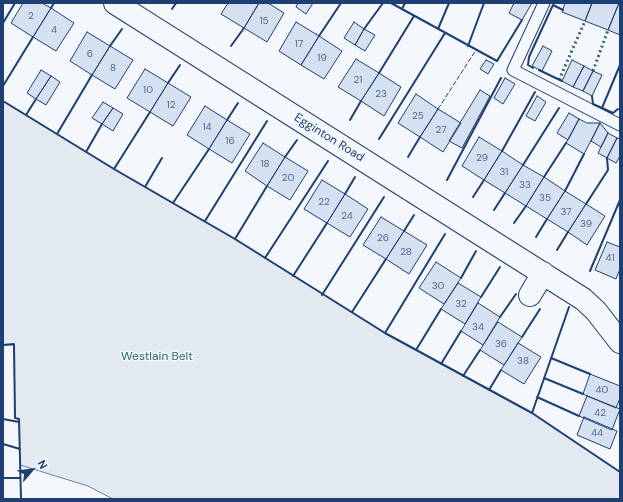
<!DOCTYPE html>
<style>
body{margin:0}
#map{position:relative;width:623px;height:502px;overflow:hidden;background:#f4f7fb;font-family:"DM Sans",sans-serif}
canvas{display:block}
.frame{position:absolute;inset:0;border:4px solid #1d3f73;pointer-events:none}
.north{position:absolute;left:12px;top:450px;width:40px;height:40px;-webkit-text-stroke:3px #f4f7fb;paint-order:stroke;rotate:62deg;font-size:11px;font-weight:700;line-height:16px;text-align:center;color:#1d3f73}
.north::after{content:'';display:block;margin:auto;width:14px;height:18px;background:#1d3f73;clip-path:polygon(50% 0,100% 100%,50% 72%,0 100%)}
</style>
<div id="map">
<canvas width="623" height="502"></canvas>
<div class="frame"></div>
<div class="north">N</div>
</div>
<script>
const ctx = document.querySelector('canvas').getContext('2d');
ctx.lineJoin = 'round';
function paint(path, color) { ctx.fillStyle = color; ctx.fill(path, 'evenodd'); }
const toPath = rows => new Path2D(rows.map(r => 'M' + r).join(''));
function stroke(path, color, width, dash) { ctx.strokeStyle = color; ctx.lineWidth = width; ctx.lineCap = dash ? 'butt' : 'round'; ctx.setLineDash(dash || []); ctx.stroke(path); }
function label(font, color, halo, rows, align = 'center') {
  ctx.font = font + ' "DM Sans",sans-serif'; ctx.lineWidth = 3; ctx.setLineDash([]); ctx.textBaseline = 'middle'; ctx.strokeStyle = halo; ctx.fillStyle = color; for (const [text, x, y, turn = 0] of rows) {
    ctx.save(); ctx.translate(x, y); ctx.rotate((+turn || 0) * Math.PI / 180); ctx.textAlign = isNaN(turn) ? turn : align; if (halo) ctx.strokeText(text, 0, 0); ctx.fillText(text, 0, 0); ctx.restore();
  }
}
const green = toPath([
 [3,101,114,169,235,239,385,333,532,413,620,472,620,499,113,499,88,486,20,465,19,419,15,418,14,345,3,345,3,101]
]);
paint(green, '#e3e9f0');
stroke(green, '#687fa3', 1);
const building = toPath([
 [23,3,42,3,51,8,33,37,11,23,23,3],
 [228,3,259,3,244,28,221,14,228,3],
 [259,3,268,3,284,13,267,42,244,28,259,3],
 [298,3,313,3,306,14,296,7,298,3],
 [514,3,532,3,522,20,509,13,514,3],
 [565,3,592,3,585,21,562,12,565,3],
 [592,3,619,3,608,30,585,21,592,3],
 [619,3,620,3,620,35,608,30,619,3],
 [51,8,74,23,56,51,33,37,51,8],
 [296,22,319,36,301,65,279,51,296,22],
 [354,22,364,29,355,45,344,38,354,22],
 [364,29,375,35,365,51,355,45,364,29],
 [87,32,110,46,92,75,70,61,87,32],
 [319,36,342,51,324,79,301,65,319,36],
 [110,46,133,60,115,89,92,75,110,46],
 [543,46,552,51,542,71,532,66,543,46],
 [356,59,379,73,361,101,338,87,356,59],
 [486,60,494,64,488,74,480,69,486,60],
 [572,60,584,66,573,87,562,81,572,60],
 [584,66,593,71,583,91,573,87,584,66],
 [145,69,168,83,150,112,127,98,145,69],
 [41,70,51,76,36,99,27,93,41,70],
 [593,71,602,75,592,96,583,91,593,71],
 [379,73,401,87,384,116,361,101,379,73],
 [51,76,60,82,46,105,36,99,51,76],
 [505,78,515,84,503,104,494,98,505,78],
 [168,83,191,97,173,126,150,112,168,83],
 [480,90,490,96,462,148,449,141,480,90],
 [416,94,438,109,420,137,398,123,416,94],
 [537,96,546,102,535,121,526,116,537,96],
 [103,102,113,108,102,124,92,118,103,102],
 [205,106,227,120,209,149,187,135,205,106],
 [113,108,123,114,113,131,102,124,113,108],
 [438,109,461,123,443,152,420,137,438,109],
 [569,113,579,119,568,140,557,133,569,113],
 [579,119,587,123,600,123,584,154,566,143,579,119],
 [227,120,250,134,232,163,209,149,227,120],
 [600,123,608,133,601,147,591,141,600,123],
 [608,133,617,138,607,158,598,153,608,133],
 [479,137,502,151,484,180,462,166,479,137],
 [617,138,620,139,620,156,616,163,607,158,617,138],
 [263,143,285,157,267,186,245,171,263,143],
 [502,151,523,165,505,193,484,180,502,151],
 [285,157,308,171,290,200,267,186,285,157],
 [523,165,544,177,526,206,505,193,523,165],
 [544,177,565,191,547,219,526,206,544,177],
 [322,180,345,194,327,223,304,209,322,180],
 [565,191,586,204,568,232,547,219,565,191],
 [345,194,368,209,350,237,327,223,345,194],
 [586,204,605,216,587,245,568,232,586,204],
 [381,217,404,231,386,259,363,245,381,217],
 [404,231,427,245,409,274,386,259,404,231],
 [607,242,620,247,620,269,616,279,595,270,607,242],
 [436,262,461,278,444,304,419,288,436,262],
 [458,283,481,297,465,324,441,309,458,283],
 [478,303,500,317,483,345,461,331,478,303],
 [498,322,522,337,504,365,480,350,498,322],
 [518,343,541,357,524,384,501,370,518,343],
 [590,374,620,386,620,398,616,408,583,394,590,374],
 [587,396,620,409,612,430,579,416,587,396],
 [584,417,617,431,610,449,577,435,584,417]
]);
paint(building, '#d5e0f0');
stroke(building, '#1d3f73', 1);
const lane = toPath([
 [544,3,513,70,620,125]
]);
const street = toPath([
 [115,3,583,299,596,311,620,342],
 [530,295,543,273]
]);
stroke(lane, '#1d3f73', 13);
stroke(street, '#1d3f73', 24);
stroke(lane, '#f4f7fb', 11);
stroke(street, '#f4f7fb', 22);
stroke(toPath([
 [593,71,608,30],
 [559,80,585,21]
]), '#2c6c60', 3, [2, 3]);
stroke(toPath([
 [438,109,476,50]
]), '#1d3f73', 1, [5, 2]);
stroke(toPath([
 [391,3,497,61,522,20],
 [51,8,54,3],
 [172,9,176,3],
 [402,9,405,3],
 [3,23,15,3],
 [364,29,383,3],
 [438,29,449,3],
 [319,36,341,3],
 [110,46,122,29],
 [231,46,244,28],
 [468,46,484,3],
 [533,68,528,65,529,57,553,5,563,10],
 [539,70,562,81],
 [379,73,414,16],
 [168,83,180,65],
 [3,86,33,37],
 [592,96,593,104,613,113,618,109],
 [3,101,114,169,235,239,385,333,532,413,620,472],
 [602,108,620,65],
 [26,115,36,99],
 [227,120,238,103],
 [350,120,361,101],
 [57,134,92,75],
 [379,139,445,33],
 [502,151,535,92],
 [86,152,102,124],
 [285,157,297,140],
 [408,157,420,137],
 [523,165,559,108],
 [114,169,150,112],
 [544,177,566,143],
 [447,180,501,78],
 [145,187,162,158],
 [565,191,584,154],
 [345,194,355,177],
 [473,197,484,180],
 [173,203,209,149],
 [586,204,608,170,607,158],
 [494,210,505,193],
 [205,221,267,121],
 [514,223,526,206],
 [404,231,414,215],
 [536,237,547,219],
 [235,239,267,186],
 [557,250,568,232],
 [265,258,328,161],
 [590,271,620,200],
 [293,276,327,223],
 [461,278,476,251],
 [322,295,384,197],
 [481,297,500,267],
 [352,312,386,259],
 [500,317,516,294],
 [385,333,445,234],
 [522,337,540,309],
 [3,345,14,344,15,418,19,419,21,499],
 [416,350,441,309],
 [551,358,590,374],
 [441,364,461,331],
 [463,376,480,350],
 [544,378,583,394],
 [489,390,501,370],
 [537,397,579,416],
 [532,413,569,307],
 [3,419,19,422],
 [3,444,20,449],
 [3,478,20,478]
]), '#1d3f73', 2);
label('10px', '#4b6792', null, [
 ["2",31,16],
 ["15",264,21],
 ["4",54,30],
 ["17",299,44],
 ["6",90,54],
 ["19",322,58],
 ["8",113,68],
 ["21",358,80],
 ["10",148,90],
 ["23",381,94],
 ["12",171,105],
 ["25",418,116],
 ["14",207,127],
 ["27",441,130],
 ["16",230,141],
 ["29",482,158],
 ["18",265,164],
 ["31",504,172],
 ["20",288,178],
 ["33",525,185],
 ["35",545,198],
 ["22",324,202],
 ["37",566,212],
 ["24",347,216],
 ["39",586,224],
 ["26",383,238],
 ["28",406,252],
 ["41",610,258],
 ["30",438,286],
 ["32",461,304],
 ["34",478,327],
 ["36",501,344],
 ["38",523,361],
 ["40",602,390],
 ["42",600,413],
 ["44",597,433]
]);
label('12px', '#1d3f73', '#f4f7fb', [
 ["Egginton Road",329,138,32]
]);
label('12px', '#2c6c60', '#f4f7fb', [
 ["Westlain Belt",157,357]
]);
</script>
